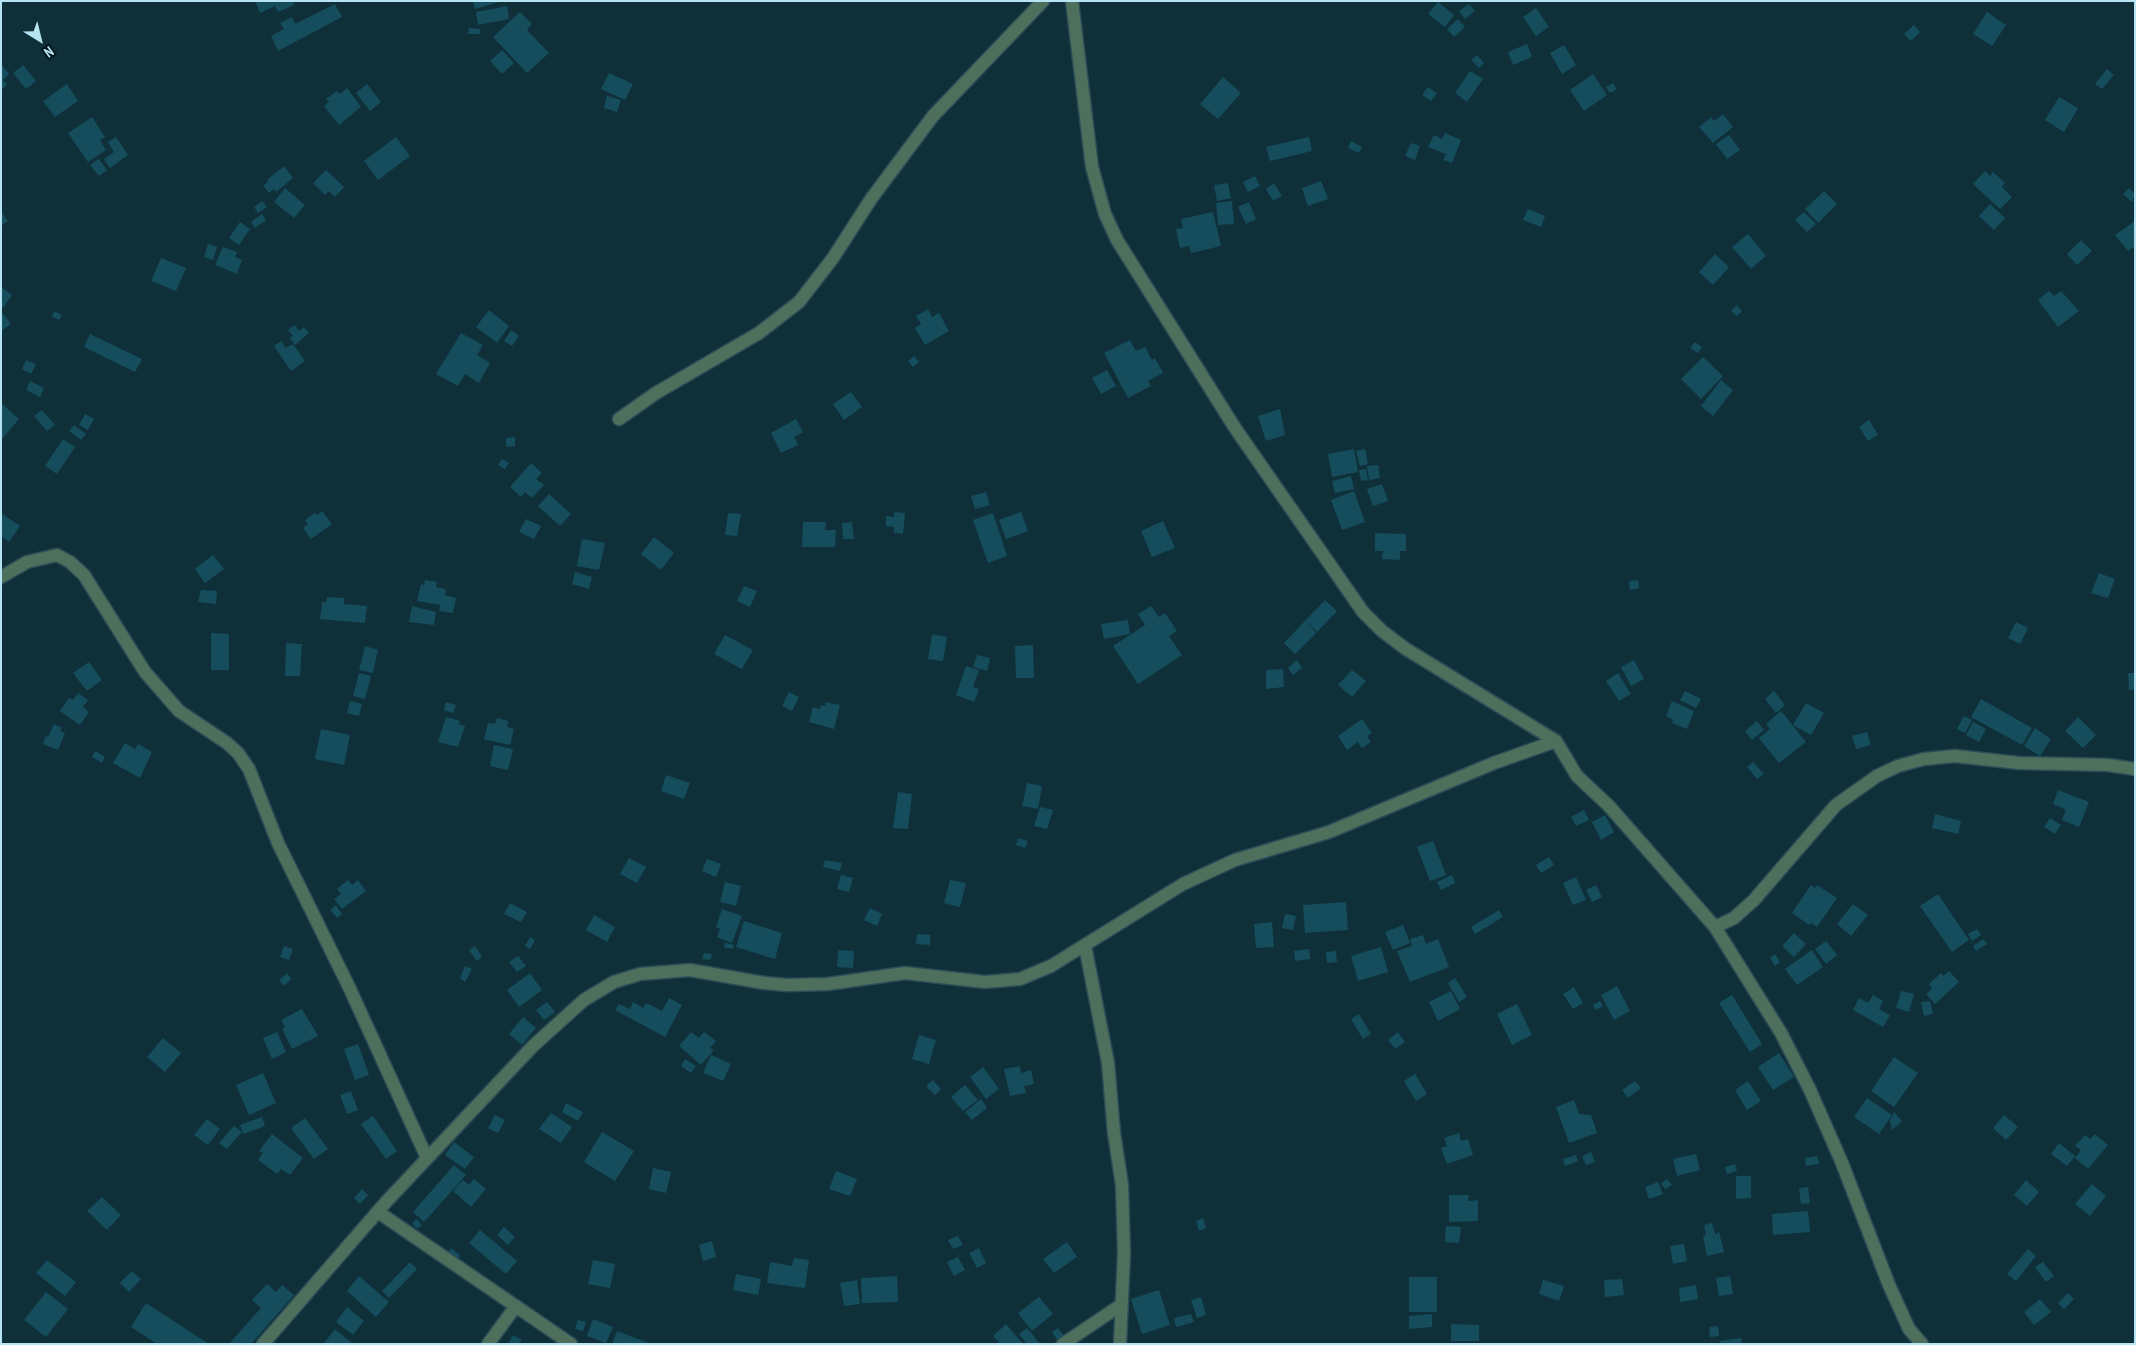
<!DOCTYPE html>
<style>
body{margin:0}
#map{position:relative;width:2136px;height:1345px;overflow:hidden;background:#0f3039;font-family:"PT Sans Narrow",sans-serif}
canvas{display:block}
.frame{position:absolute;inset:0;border:2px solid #b6e3f2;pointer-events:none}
.north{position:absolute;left:15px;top:15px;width:50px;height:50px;-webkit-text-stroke:4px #02171d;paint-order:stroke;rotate:144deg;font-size:14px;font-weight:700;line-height:20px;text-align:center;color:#b6e3f2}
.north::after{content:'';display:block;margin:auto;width:18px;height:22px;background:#b6e3f2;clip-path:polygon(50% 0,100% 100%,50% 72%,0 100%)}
</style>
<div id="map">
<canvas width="2136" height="1345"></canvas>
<div class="frame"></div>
<div class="north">N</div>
</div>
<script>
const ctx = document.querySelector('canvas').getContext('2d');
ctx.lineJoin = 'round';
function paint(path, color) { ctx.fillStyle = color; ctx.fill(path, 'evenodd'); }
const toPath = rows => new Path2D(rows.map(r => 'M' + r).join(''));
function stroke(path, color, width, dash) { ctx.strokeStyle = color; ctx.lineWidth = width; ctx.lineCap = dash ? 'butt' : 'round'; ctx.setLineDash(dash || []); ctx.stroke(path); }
paint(toPath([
 [255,1,293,1,294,5,278,12,275,6,260,13],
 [473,1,499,1,499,2,475,9],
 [1438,2,1454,15,1445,27,1428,14],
 [335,4,342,17,278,51,271,36,284,29,280,23,292,17,295,24],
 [1469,4,1475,11,1465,19,1459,11],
 [507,6,509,19,478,25,476,12],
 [1536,8,1549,27,1536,36,1523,17],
 [520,12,532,24,527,30,549,53,527,73,493,37],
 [1987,12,2006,25,1992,46,1973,34],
 [1458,19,1465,27,1454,37,1447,29],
 [1914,25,1920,32,1911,41,1904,34],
 [469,28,480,29,480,34,468,34],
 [1527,44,1532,57,1513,65,1508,52],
 [1564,45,1576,65,1562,74,1550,53],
 [502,50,514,63,502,74,490,61],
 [1477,55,1484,63,1479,68,1471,60],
 [1,64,9,74,3,80,7,85,1,90],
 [23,65,36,81,26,89,13,73],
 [2107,69,2114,75,2102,89,2095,84],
 [1470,71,1483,79,1467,102,1455,93],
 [609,73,633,84,625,100,601,89],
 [1593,74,1607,95,1584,111,1570,90],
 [1223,77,1241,93,1218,119,1200,104],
 [1613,83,1617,89,1610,93,1606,87],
 [67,84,78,101,55,117,43,101],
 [367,84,381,102,370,111,356,93],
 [1428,87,1437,93,1431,101,1422,95],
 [347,88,361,107,339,125,324,106,329,102,326,99,337,91,340,94],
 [607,96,621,100,617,112,604,108],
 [2059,97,2078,108,2064,132,2045,120],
 [1723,114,1733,127,1713,143,1699,127,1711,117,1714,121],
 [92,117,105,137,100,140,106,150,88,162,68,133],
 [1445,133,1461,140,1452,163,1443,160,1446,154,1428,147,1434,135,1442,139],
 [1729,135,1740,150,1727,159,1716,144],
 [116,137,128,155,110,168,104,159,114,152,108,142],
 [396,137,410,156,378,180,364,161],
 [1309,137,1312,151,1270,161,1266,147],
 [1351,141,1362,147,1359,153,1348,148],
 [1411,143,1420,146,1415,160,1405,156],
 [99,159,107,170,99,176,90,165],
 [284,166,293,178,276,192,274,189,269,193,263,186,268,182,267,180],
 [326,170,344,187,335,197,329,191,325,195,313,183],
 [1985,171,1990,176,1993,172,2005,183,2002,187,2012,197,2000,209,1973,184],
 [1255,176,1260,186,1248,192,1243,182],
 [1321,181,1328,199,1308,206,1302,188],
 [1228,183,1231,198,1217,201,1214,185],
 [1274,183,1282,196,1273,201,1266,189],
 [285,188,305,205,294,218,274,202],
 [2129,188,2135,194,2132,202,2123,194],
 [1824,191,1837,204,1818,223,1805,209],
 [262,201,267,207,258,213,254,207],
 [1232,201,1234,224,1218,225,1216,203],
 [1249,202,1256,219,1246,224,1238,207],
 [1990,204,2005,218,1994,230,1979,216],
 [1528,209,1545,216,1541,227,1523,220],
 [1,212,8,221,1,226],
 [1213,212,1221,246,1191,253,1189,246,1180,248,1176,229,1183,228,1181,219],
 [1804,212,1816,224,1807,232,1795,220],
 [262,214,266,220,255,228,251,222],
 [2135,221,2135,246,2128,251,2115,235],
 [240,222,250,229,239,245,229,238],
 [1748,234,1766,256,1751,269,1732,247],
 [2081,240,2092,251,2077,265,2067,254],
 [208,244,217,247,213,260,204,257],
 [223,247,237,252,235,257,242,260,237,274,215,265],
 [1715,254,1729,267,1713,285,1699,272],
 [161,258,186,268,176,291,151,281],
 [1,287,12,295,3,308,1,306],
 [2049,291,2054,296,2061,291,2079,311,2058,327,2038,300],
 [1737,305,1742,311,1737,316,1731,311],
 [928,309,932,317,939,313,949,331,925,345,915,328,921,324,916,316],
 [489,310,509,326,497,343,476,327],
 [1,311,11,324,1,331],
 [54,311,62,315,59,320,52,317],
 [295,325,299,331,304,327,309,333,295,345,290,338,293,336,288,330],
 [511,330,519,336,512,346,504,341],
 [461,333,483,345,477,355,490,363,479,383,465,374,458,386,436,374],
 [90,334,142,359,135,372,84,347],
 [1130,340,1136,351,1145,347,1152,360,1155,358,1163,373,1148,381,1151,386,1128,398,1104,353],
 [281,341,286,348,293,344,305,361,291,371,274,346],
 [1695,342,1702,347,1698,353,1690,348],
 [914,356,919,362,913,367,908,361],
 [1703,357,1723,376,1701,399,1681,379],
 [26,360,36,364,31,374,22,369],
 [1107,370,1116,386,1101,394,1092,378],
 [1721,380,1733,390,1713,416,1701,406],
 [30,381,44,388,40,397,26,390],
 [851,392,862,407,844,420,833,404],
 [1,403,19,419,1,440],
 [1280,409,1285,435,1266,441,1258,416],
 [42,410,55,425,47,431,34,416],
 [85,414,94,419,88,430,79,425],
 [796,419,803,432,794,437,798,445,781,453,771,433],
 [1869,420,1878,435,1868,441,1859,427],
 [74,425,86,434,81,440,69,431],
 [515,437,515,446,506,447,506,438],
 [63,439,75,447,57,474,45,466],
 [1354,449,1358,472,1332,477,1328,454],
 [1365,449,1368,464,1360,466,1356,451],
 [502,459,509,463,505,469,498,465],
 [531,463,542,473,536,479,544,485,532,498,525,492,521,497,510,487],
 [1378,465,1380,478,1369,480,1367,466],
 [1366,469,1368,480,1361,481,1359,470],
 [1351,476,1354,489,1335,493,1332,481],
 [1382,484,1388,501,1373,506,1367,489],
 [1354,491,1365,522,1342,530,1331,500],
 [986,492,990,505,975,509,971,496],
 [549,494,571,514,560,526,538,506],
 [322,511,332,524,311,539,303,528,308,524,305,520,315,513,317,515],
 [894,512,905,513,903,534,894,533,894,527,886,526,886,516,894,517],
 [1021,512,1028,531,1006,539,999,520],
 [1,513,20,526,9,542,1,536],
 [728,513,741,514,737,536,725,535],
 [993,513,1007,556,988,563,973,520],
 [526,519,541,526,534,539,519,532],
 [1163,521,1175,548,1152,557,1141,531],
 [803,522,826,522,825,530,836,530,835,547,802,547],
 [852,522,854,539,843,539,842,523],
 [1375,533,1406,534,1406,551,1400,551,1400,560,1382,559,1383,551,1375,551],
 [654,537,674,553,661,570,641,554],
 [582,539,605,543,599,570,577,566],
 [213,555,224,569,205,583,195,569],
 [575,572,592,577,589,589,572,584],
 [2099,573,2115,579,2108,598,2091,593],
 [425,580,437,582,436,587,446,589,445,595,456,598,453,613,439,611,440,605,417,601,421,584,424,585],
 [1638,580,1639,588,1630,590,1629,581],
 [744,586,757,591,750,607,737,601],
 [201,590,217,591,216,604,198,602],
 [327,597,344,598,344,604,367,606,365,623,320,619,322,602,326,602],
 [1325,600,1337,611,1317,632,1307,622,1316,633,1295,654,1284,643],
 [412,606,436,612,434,625,409,622],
 [1151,606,1159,617,1165,613,1177,631,1169,636,1182,655,1138,684,1113,646,1145,625,1138,614],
 [1128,620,1130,634,1104,639,1101,624],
 [2016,622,2028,628,2020,644,2008,638],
 [211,633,229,634,229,670,211,670],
 [932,634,947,637,943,661,928,659],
 [725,635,753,650,742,669,714,654],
 [286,643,302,644,300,676,285,676],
 [1033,645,1034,678,1016,678,1015,646],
 [365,646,378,650,373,673,359,670],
 [977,655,990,658,987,671,973,667],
 [1297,660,1302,668,1293,675,1288,668],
 [1634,660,1644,679,1631,686,1621,667],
 [89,662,102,680,87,691,73,673],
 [966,666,979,670,973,687,979,689,974,702,956,695],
 [1283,669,1284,687,1266,689,1266,670],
 [1352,670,1366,681,1352,697,1338,685],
 [359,673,371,676,365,699,353,696],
 [1618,673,1631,694,1619,701,1606,681],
 [2128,673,2135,673,2135,689,2129,690],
 [1685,691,1701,699,1696,708,1680,700],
 [1774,691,1785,705,1776,713,1765,699],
 [789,692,799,697,792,711,782,706],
 [78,693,88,700,83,707,89,712,80,725,60,711,69,698,73,700],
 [1981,699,2032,728,2022,745,1971,717],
 [350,701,362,704,359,716,347,713],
 [1672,701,1694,711,1687,729,1672,723,1673,720,1666,716],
 [446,702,456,705,453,713,444,710],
 [826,702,840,705,834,729,809,722,813,707,820,709,821,705,825,706],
 [1806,703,1824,713,1811,735,1793,725],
 [1781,711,1806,742,1779,763,1759,738,1770,729,1766,724],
 [1964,716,1972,720,1965,733,1957,729],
 [446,717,460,721,459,724,465,726,458,747,438,742],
 [2078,717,2096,735,2083,748,2065,731],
 [497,718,508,721,507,727,514,729,510,745,484,739,488,723,495,724],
 [1362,719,1372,733,1367,736,1371,742,1362,748,1358,742,1347,750,1338,736],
 [1757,721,1764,730,1752,740,1745,731],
 [1973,722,1986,729,1979,742,1966,735],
 [54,724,62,728,60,731,65,733,58,750,43,744,46,736,48,737],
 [2035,728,2051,739,2040,756,2024,746],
 [321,729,350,735,344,765,315,759],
 [1867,732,1871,745,1856,749,1852,736],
 [125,743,135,749,138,744,152,752,140,778,113,763],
 [494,745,513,749,508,770,490,766],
 [95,751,105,757,102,763,92,757],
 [1753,762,1764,774,1757,779,1747,767],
 [666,775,690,783,684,799,661,791],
 [1027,783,1042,786,1038,809,1022,806],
 [2058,790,2089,802,2079,827,2062,820,2066,810,2053,804],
 [898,792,912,794,908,829,893,828],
 [1040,807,1053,810,1047,829,1034,826],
 [1584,810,1589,820,1576,826,1571,817],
 [1935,814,1961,821,1958,834,1932,828],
 [1605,815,1614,832,1601,840,1592,822],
 [2050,818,2061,825,2055,834,2044,827],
 [1018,838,1028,841,1025,848,1016,845],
 [1433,841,1446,875,1430,881,1417,847],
 [1549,857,1554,865,1541,873,1536,865],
 [629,858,646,867,637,883,620,874],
 [707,859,721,864,716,877,702,871],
 [825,860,842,863,840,871,823,867],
 [841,875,853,878,849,892,837,889],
 [1452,875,1455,883,1441,890,1437,882],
 [1576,877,1586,900,1573,905,1563,883],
 [348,880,352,885,358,880,366,891,342,909,334,899,341,894,337,889],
 [950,880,966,883,960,907,944,903],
 [725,882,741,886,736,906,720,902],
 [1596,885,1602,897,1592,902,1586,890],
 [1811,885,1815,888,1817,885,1837,898,1817,927,1811,923,1809,925,1792,913],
 [1938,894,1969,940,1952,952,1920,906],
 [1346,902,1348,930,1305,933,1303,905],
 [510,903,527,912,521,922,504,914],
 [1853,904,1868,915,1851,936,1837,924],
 [336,905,342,914,337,918,330,910],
 [870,908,882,914,877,926,864,920],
 [722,909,742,916,732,943,717,937,720,929,716,927],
 [1499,910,1503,917,1475,934,1471,927],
 [1285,914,1296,916,1293,930,1282,928],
 [594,915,615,927,607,942,586,930],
 [744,921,782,933,775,959,736,947],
 [1272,922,1274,947,1256,948,1254,924],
 [1403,925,1410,943,1393,950,1385,932],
 [1977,929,1981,935,1972,941,1968,934],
 [1794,933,1806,944,1794,957,1782,946],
 [917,934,930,935,930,945,916,944],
 [1423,935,1426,944,1438,939,1449,967,1410,982,1397,951,1412,946,1410,939],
 [530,937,535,940,530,949,525,946],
 [1983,939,1987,944,1976,951,1973,946],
 [1826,941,1837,955,1826,964,1815,949],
 [725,943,734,945,733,949,724,947],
 [284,946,293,949,289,960,280,957],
 [475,946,482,957,477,961,469,950],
 [1381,947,1388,972,1358,981,1351,956],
 [1309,949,1310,959,1295,961,1294,951],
 [838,950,854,951,853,968,837,967],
 [1812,950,1823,967,1797,985,1785,969],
 [1336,951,1337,962,1327,963,1326,952],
 [704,953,712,954,710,960,702,959],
 [1775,954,1780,962,1775,966,1770,958],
 [518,956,526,966,517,972,509,962],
 [465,966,472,969,465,982,460,978],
 [1949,971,1959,982,1935,1004,1926,994,1932,989,1929,984,1941,973,1943,976],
 [287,973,291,979,284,986,279,980],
 [530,973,542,990,519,1007,507,990],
 [1455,978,1467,997,1459,1002,1448,983],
 [1617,986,1630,1011,1614,1020,1601,995],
 [1574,987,1583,1003,1573,1009,1563,994],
 [1451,991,1460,1009,1438,1021,1429,1002],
 [1901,991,1914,994,1909,1012,1896,1008],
 [1732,995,1762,1044,1750,1052,1719,1003],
 [1873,995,1883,1001,1879,1009,1890,1015,1883,1027,1853,1010,1859,998,1868,1003],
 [669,998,682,1005,665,1037,615,1010,619,1004,630,1009,633,1002,643,1008,646,1003,662,1011],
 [1600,1001,1603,1006,1596,1010,1593,1005],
 [1930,1001,1933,1014,1924,1016,1921,1002],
 [547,1002,555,1012,544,1020,536,1010],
 [1517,1004,1532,1035,1512,1045,1497,1014],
 [302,1009,318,1036,292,1049,282,1029,285,1027,281,1020],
 [1359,1014,1371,1034,1363,1039,1351,1019],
 [523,1017,536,1028,522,1045,509,1034],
 [277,1032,286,1052,272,1059,263,1038],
 [691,1032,699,1038,704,1032,716,1041,710,1048,714,1050,701,1065,679,1046],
 [1398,1032,1405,1042,1395,1049,1388,1040],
 [919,1035,936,1040,929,1064,912,1059],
 [163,1038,181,1053,165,1072,147,1057],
 [358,1044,369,1075,355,1080,344,1049],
 [1779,1053,1794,1077,1773,1090,1758,1067],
 [711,1055,731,1064,723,1081,703,1073],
 [1894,1057,1918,1073,1894,1107,1871,1091],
 [685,1059,696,1066,691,1073,681,1066],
 [1020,1066,1021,1073,1031,1070,1034,1084,1024,1086,1026,1093,1010,1096,1004,1069],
 [983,1067,999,1089,986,1099,970,1077],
 [263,1073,276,1103,249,1115,236,1085],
 [1415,1074,1427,1094,1416,1101,1404,1081],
 [933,1080,941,1089,935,1095,926,1086],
 [1635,1081,1641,1088,1628,1098,1622,1090],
 [1748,1081,1761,1101,1747,1110,1735,1090],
 [965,1085,978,1100,963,1111,951,1097],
 [351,1091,358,1110,347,1114,340,1095],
 [1867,1098,1892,1115,1879,1134,1854,1117],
 [981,1099,987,1108,972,1120,965,1112],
 [1574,1100,1579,1114,1591,1115,1597,1133,1569,1143,1556,1107],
 [566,1103,583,1112,578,1121,562,1112],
 [1894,1112,1902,1121,1892,1130,1890,1121],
 [551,1113,572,1127,561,1143,539,1129],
 [495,1115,505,1120,498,1133,488,1128],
 [2004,1115,2018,1127,2006,1140,1993,1128],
 [373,1116,397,1151,386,1159,361,1124],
 [262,1117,265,1126,243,1134,240,1125],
 [305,1118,328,1149,314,1159,291,1128],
 [207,1119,220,1129,208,1145,194,1135],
 [234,1126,242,1132,227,1149,219,1143],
 [602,1132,634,1151,615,1181,584,1162],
 [1459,1133,1461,1141,1468,1139,1473,1155,1447,1164,1441,1148,1447,1146,1444,1138],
 [272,1134,303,1158,290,1175,281,1169,277,1174,258,1160,263,1153,259,1151],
 [2095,1134,2108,1145,2088,1169,2075,1158,2081,1150,2075,1146,2085,1135,2090,1139],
 [454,1142,474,1157,465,1169,445,1155],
 [2059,1143,2075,1156,2067,1166,2051,1154],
 [1591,1152,1595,1162,1586,1165,1582,1156],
 [1696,1154,1700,1170,1677,1176,1673,1159],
 [1576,1155,1578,1161,1565,1166,1563,1159],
 [1817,1156,1819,1164,1806,1166,1805,1158],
 [1735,1164,1737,1171,1727,1174,1725,1167],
 [454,1165,466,1175,424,1222,413,1212],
 [653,1168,671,1172,666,1193,649,1189],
 [836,1171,857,1179,850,1196,829,1189],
 [1736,1176,1751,1176,1751,1198,1736,1199],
 [474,1179,486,1189,471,1207,453,1191,463,1180,469,1185],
 [1667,1179,1672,1185,1665,1189,1661,1184],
 [2026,1180,2039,1192,2027,1206,2014,1195],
 [1658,1182,1663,1194,1649,1199,1645,1187],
 [2092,1184,2106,1196,2090,1216,2075,1204],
 [1808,1187,1810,1203,1801,1204,1799,1188],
 [362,1189,368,1195,360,1204,354,1198],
 [1449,1195,1469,1195,1468,1201,1478,1200,1478,1221,1449,1222],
 [102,1197,121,1215,107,1230,87,1211],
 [1808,1211,1810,1232,1773,1235,1772,1214],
 [1203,1218,1206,1228,1199,1231,1196,1221],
 [416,1219,422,1225,418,1229,412,1224],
 [1712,1223,1715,1234,1719,1232,1724,1252,1707,1256,1703,1236,1706,1235,1704,1225],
 [1446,1226,1461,1227,1459,1243,1445,1242],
 [504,1227,515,1237,508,1245,497,1235],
 [480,1230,517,1261,506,1274,469,1243],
 [958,1236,963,1245,953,1249,948,1240],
 [712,1241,716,1257,703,1261,699,1245],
 [1067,1242,1077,1257,1054,1273,1043,1259],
 [1684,1244,1687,1261,1673,1264,1670,1246],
 [451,1248,460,1255,457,1261,447,1255],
 [979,1248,986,1263,977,1268,969,1253],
 [2028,1249,2036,1256,2016,1281,2007,1274],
 [958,1257,965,1270,954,1276,947,1262],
 [794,1258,809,1260,805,1288,767,1283,770,1262,792,1266],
 [47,1260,76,1282,65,1296,36,1273],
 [593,1260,615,1264,610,1288,588,1284],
 [410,1262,417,1269,389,1298,382,1291],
 [2043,1262,2054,1276,2046,1282,2035,1267],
 [132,1271,141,1279,129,1292,120,1283],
 [736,1274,761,1279,758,1295,733,1290],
 [359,1276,389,1302,376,1317,347,1291],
 [897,1276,898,1302,862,1303,861,1278],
 [1730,1276,1733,1294,1719,1296,1716,1278],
 [1409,1277,1437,1277,1437,1312,1409,1312],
 [1622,1279,1624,1295,1605,1297,1604,1280],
 [857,1280,860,1304,844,1306,840,1283],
 [1543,1280,1564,1286,1559,1301,1539,1294],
 [267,1284,276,1292,282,1285,294,1295,251,1344,229,1344,261,1308,252,1300],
 [1696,1285,1698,1299,1680,1302,1679,1288],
 [1159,1290,1170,1325,1142,1334,1131,1299],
 [46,1292,68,1309,46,1337,24,1320],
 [2068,1293,2074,1299,2064,1309,2058,1303],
 [1039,1297,1053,1314,1032,1331,1018,1313],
 [1201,1297,1206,1315,1197,1318,1191,1300],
 [2040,1299,2051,1312,2034,1325,2024,1312],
 [146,1303,209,1344,157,1344,131,1327],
 [347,1307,364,1321,353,1335,336,1322],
 [1191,1314,1194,1322,1176,1327,1174,1318],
 [1432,1314,1432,1327,1409,1329,1409,1316],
 [593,1319,613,1327,606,1343,587,1336],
 [578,1320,586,1322,583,1331,575,1329],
 [1006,1324,1023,1344,997,1344,999,1342,993,1336],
 [1451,1324,1479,1325,1479,1341,1451,1341],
 [1718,1326,1719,1336,1710,1337,1709,1327],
 [1027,1328,1040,1344,1027,1344,1019,1334],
 [1058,1328,1064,1336,1058,1341,1052,1332],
 [335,1329,353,1344,323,1344],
 [617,1331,651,1344,612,1344],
 [513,1335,522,1340,519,1344,508,1344],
 [1741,1338,1742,1344,1721,1344,1720,1341]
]), '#154d5d');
const street = toPath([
 [1072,1,1092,167,1105,214,1117,240,1235,428,1363,612,1382,631,1406,649,1556,741],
 [619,419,656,393,759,333,799,302,833,258,871,199,933,116,1043,1],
 [1,577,27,562,57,555,70,562,84,575,145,672,179,711,227,743,238,753,249,769,278,843,350,989,427,1158],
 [1715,927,1734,918,1754,900,1836,805,1877,776,1898,766,1924,759,1955,756,2019,763,2108,765,2135,769],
 [1085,946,1108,1063,1114,1133,1122,1185,1124,1253,1120,1344],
 [378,1212,571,1344],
 [263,1344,386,1202,533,1046,584,1000,614,982,640,974,690,970,764,983,787,985,828,984,905,973,985,982,1020,979,1051,966,1183,884,1235,860,1329,832,1494,763,1556,741,1577,776,1609,806,1715,927,1781,1033,1810,1090,1842,1163,1889,1285,1909,1329,1922,1344],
 [488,1344,516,1306],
 [1063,1344,1121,1305]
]);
stroke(street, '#2a4d57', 15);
stroke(street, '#4f6f5d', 12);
</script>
